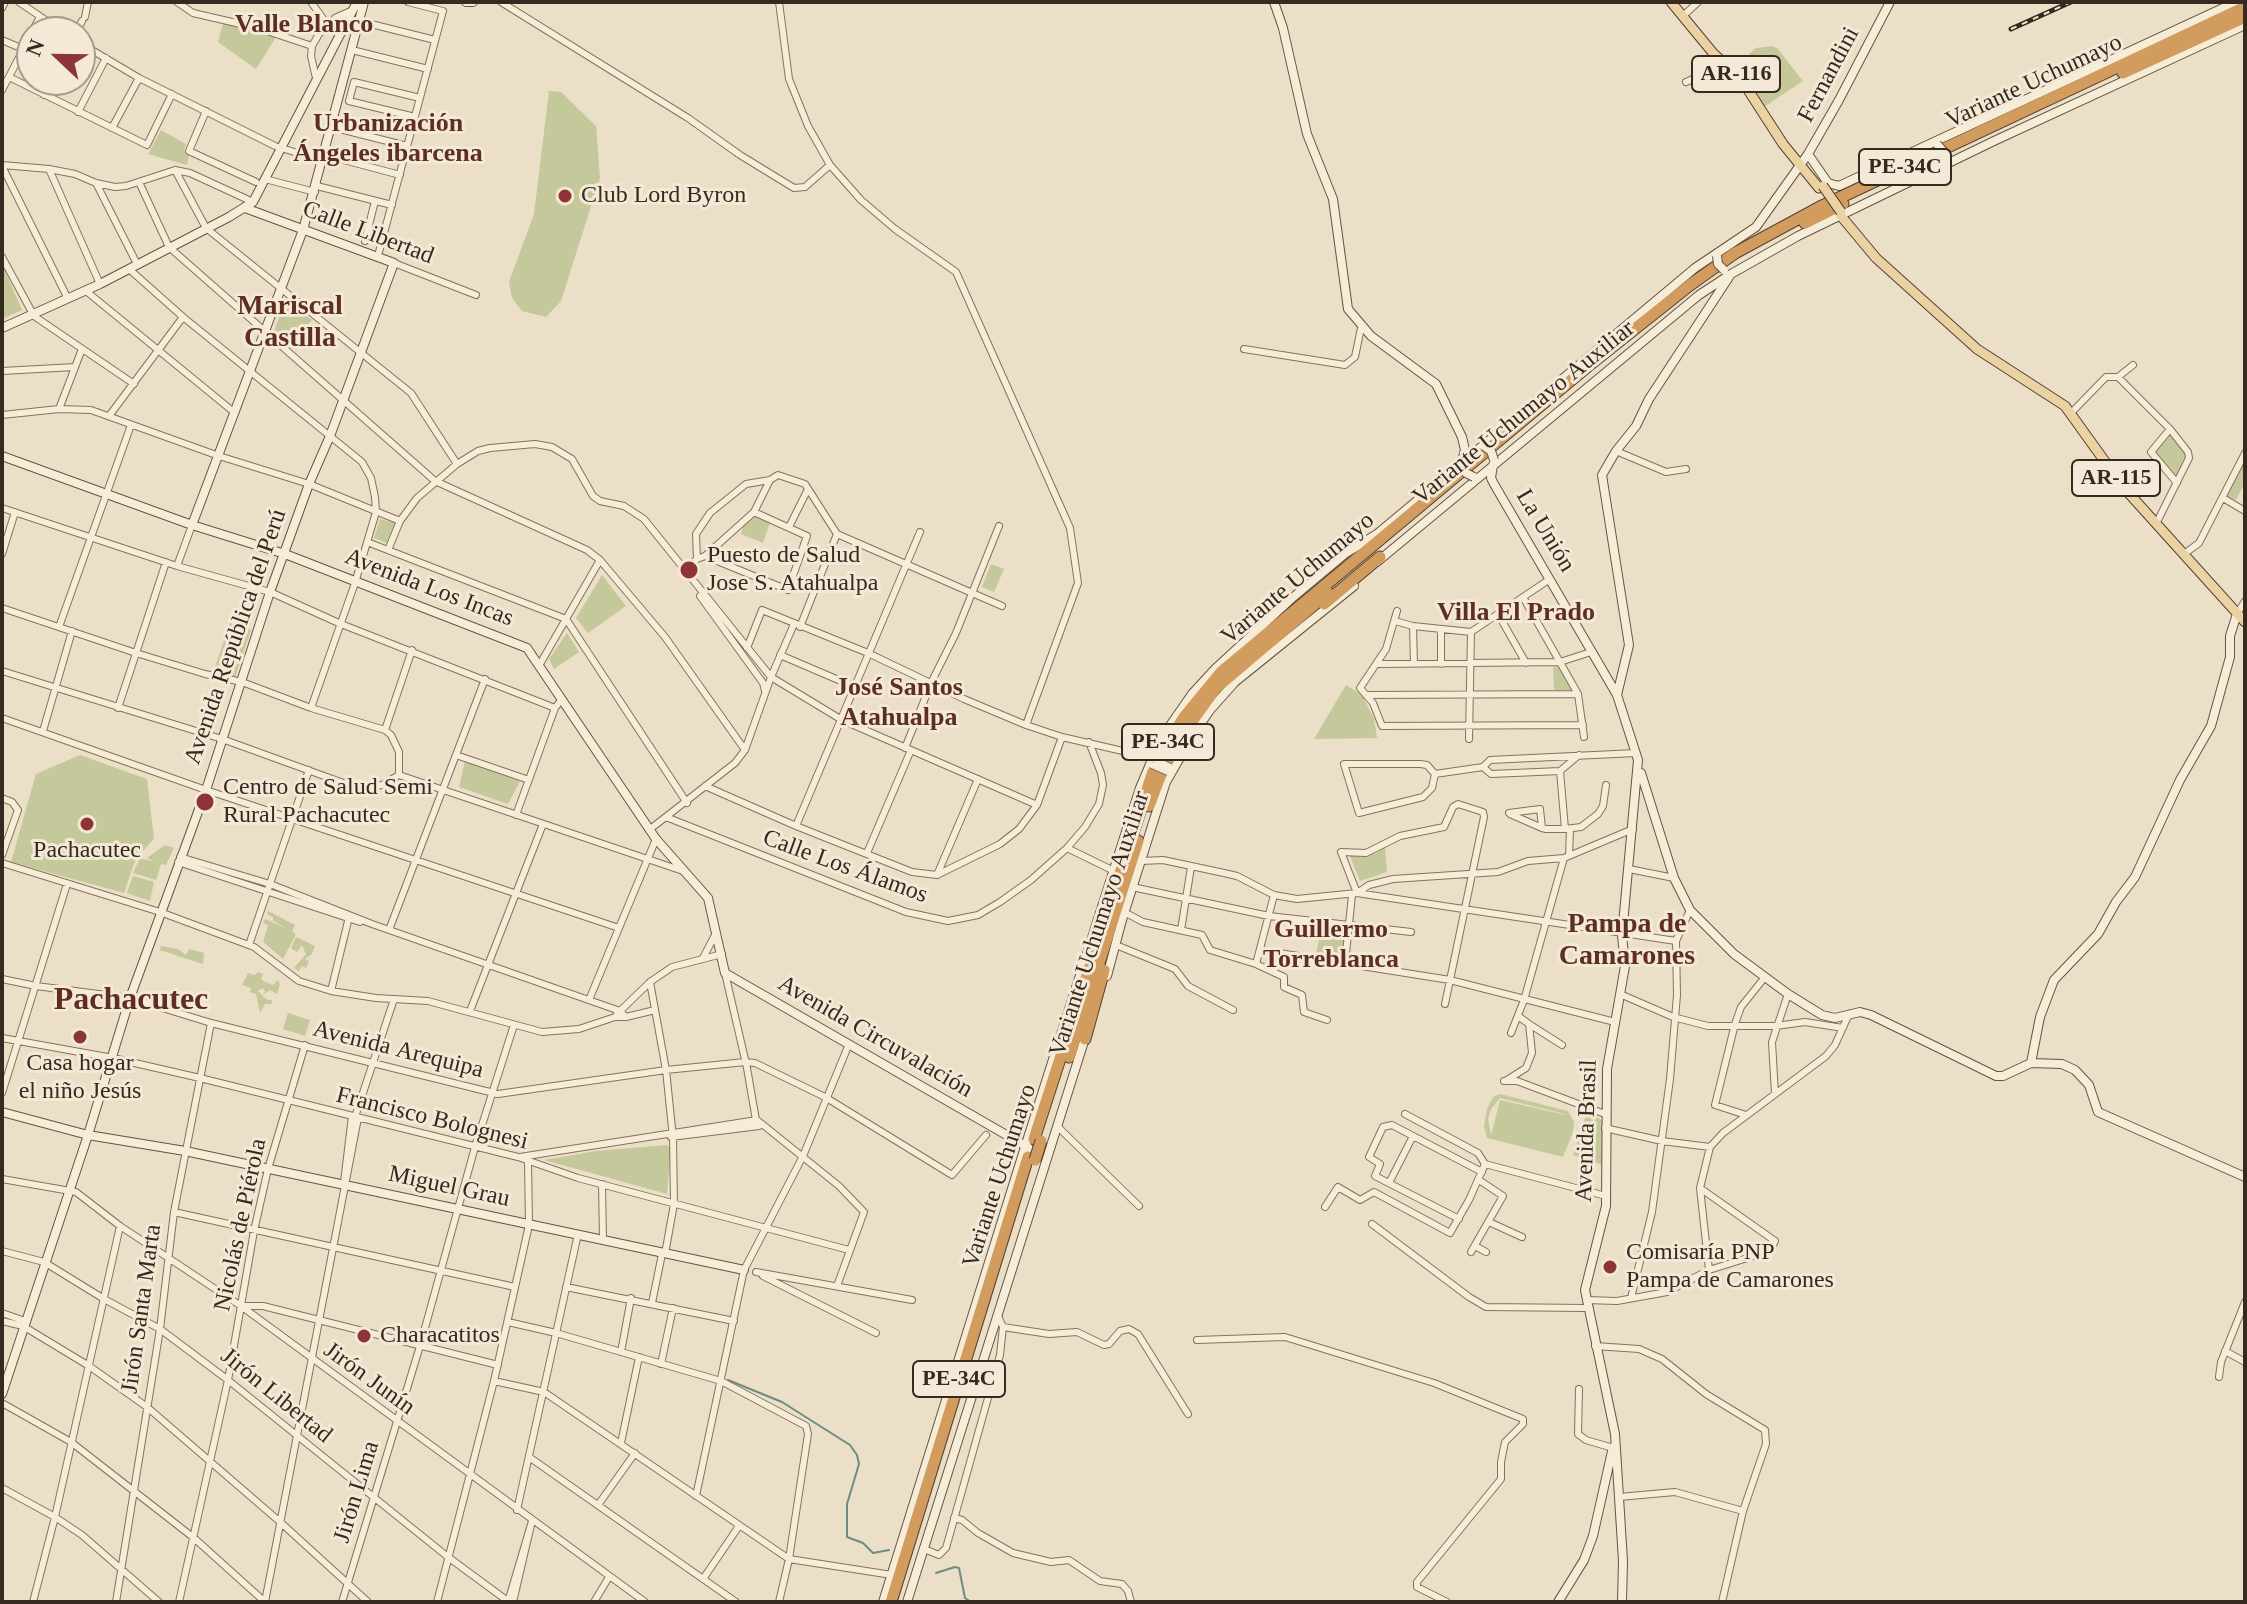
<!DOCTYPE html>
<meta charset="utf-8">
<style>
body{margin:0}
#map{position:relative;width:2247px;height:1604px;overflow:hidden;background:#ebdfc7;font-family:"Times New Roman",serif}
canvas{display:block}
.frame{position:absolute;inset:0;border:4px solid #362a20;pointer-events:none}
.north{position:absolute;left:16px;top:16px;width:80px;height:80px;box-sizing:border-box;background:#f3e9d6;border:2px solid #a79d8d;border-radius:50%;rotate:292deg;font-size:22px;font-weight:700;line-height:32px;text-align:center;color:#362a20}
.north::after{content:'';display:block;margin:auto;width:28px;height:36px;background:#8e3336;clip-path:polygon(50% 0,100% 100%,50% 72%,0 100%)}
</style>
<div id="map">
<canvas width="2247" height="1604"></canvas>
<div class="frame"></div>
<div class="north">N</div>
</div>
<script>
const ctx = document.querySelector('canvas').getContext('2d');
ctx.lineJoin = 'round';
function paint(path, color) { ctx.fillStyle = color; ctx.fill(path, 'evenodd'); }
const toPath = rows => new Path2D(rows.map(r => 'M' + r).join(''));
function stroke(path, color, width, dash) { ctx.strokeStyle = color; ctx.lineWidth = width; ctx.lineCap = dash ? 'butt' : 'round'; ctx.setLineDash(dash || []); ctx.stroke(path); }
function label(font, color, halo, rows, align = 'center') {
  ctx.font = font + ' "Times New Roman",serif'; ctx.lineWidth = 6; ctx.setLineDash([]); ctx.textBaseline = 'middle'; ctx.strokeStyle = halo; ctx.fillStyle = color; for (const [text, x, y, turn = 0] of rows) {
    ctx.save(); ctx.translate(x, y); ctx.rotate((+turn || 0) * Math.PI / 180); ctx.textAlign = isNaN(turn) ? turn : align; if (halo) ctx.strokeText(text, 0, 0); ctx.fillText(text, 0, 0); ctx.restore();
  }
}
paint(toPath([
 [223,23,276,37,256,69,218,42],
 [1771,46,1777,48,1803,81,1764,107,1745,78,1759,68,1749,54,1756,48],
 [549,91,561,92,596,126,600,178,561,301,546,317,522,311,512,298,509,282,534,214],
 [161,130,186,144,184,151,189,156,187,165,148,154],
 [2,264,22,310,2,319],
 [285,300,312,320,291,345,274,332],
 [2169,433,2187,455,2177,476,2174,476,2153,451],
 [2242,464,2245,466,2245,482,2236,500,2227,496],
 [747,514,770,522,763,543,741,534],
 [380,519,395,523,386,543,374,538],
 [991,564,1004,569,994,592,982,587],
 [602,575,626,606,588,633,576,618],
 [230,623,251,630,235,677,214,670],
 [567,633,579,652,554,669,549,659],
 [1561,666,1574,690,1554,690,1553,667],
 [1346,685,1362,695,1374,719,1377,738,1314,739],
 [80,755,147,779,154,839,136,858,124,893,11,862,36,774],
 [465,761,520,781,508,804,459,787],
 [165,845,174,848,166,865,161,864,156,880,133,873,140,858,155,862,147,858],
 [1385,847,1387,872,1360,881,1349,854,1375,854],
 [133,876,154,882,150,901,127,893],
 [268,911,295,925,292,932,296,934,283,959,263,942,268,925,263,923,265,919,287,929,273,921,273,917,267,914],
 [1321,930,1345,932,1342,957,1316,954],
 [296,937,315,946,312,954,305,959,309,961,306,968,302,966,299,971,294,968,306,954,302,945,297,952,291,948],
 [161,946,178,949,186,955,189,949,204,953,203,964,160,950],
 [259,972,263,974,261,979,265,982,273,985,278,980,280,985,277,994,270,990,263,995,265,991,263,988,258,991,266,999,273,1001,271,1004,265,1004,260,1013,256,994,250,992,251,988,242,985,248,973,254,975],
 [288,1013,310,1020,305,1036,283,1029],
 [1500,1094,1568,1111,1574,1122,1573,1132,1563,1157,1487,1138,1484,1126,1487,1109,1493,1097],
 [1500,1098,1565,1114,1566,1115,1500,1100,1491,1135,1488,1119,1491,1109],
 [1587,1112,1602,1120,1603,1165,1573,1155],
 [667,1145,671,1150,667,1194,544,1160,596,1151]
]), '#c4c89b');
stroke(toPath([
 [728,1380,782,1402,850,1445,857,1455,859,1464,847,1504,847,1537,863,1543,873,1553,889,1550],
 [936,1573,955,1567,959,1568,965,1598,971,1602]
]), '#6f8c84', 2);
const street = toPath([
 [19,2,63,32],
 [177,2,193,13,258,28,312,46],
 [311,2,327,24],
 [501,2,688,118,740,155,794,188,805,187,830,165],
 [779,2,789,79,808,126,830,165,861,200,895,229,956,272,1070,528,1078,583,1026,725],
 [2,8,5,2],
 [1683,16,1698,2],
 [85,17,88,2],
 [359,21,435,40],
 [32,32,40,17],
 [76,32,82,21],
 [2,40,23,49],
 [80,43,139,78,275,146,323,161],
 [352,50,428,69],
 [9,77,147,145,172,94],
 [316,78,311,56,312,46,319,34,335,18,353,10],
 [1686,82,1726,64],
 [2,90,32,33],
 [44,95,51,80],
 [206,111,189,151,256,182],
 [78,112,106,58],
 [415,117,349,101,354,82,420,98],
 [332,127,407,146],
 [112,128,139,78],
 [325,155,400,175],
 [2,165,49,169,75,174,96,183,115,187,126,186,175,170,190,173,253,202],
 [2,166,68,299],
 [49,169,100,284],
 [175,170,206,228,411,393,457,464],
 [265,179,315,192],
 [139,182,169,247,435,481,587,550,600,560,665,637,745,750],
 [96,183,137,264],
 [317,186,392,205],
 [365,241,375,201],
 [379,252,443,11,408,2],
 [2,257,34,316,134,384],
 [394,263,476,295],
 [129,269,183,317,362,462,371,478,375,497,376,512,355,583,311,708],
 [86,291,235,413],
 [1244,349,1345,365,1355,357,1361,328],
 [2,371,75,367],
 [2118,377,2133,365],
 [59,409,82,349],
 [2071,413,2106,377,2118,377,2170,429,2188,452,2189,458,2156,524],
 [2,415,59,409,91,410,219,456,309,484,400,521],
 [109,416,183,317],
 [2170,429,2151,452,2177,483],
 [1616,451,1666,472,1686,469],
 [2223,498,2245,511],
 [2,508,177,566,270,592,341,624,555,708],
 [789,527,807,491],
 [367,542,566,619,687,803],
 [388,550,400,521,417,498,457,464,478,451,490,448,535,444,552,447,572,459,593,496,600,501,624,506,644,519,771,677,842,720,1037,805],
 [2,554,15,512],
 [2184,554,2199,543,2245,453],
 [705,556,788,590,807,536,754,512],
 [697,559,696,534,710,513,746,484,770,480,778,475,805,484,837,534,1002,606],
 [177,566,192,525],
 [683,571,697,559,705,556,754,512,770,480],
 [700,596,763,683,765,691],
 [1523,597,1578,694,1584,737],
 [2,608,136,653,205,674,242,682,311,708,385,730,391,735,399,752,399,775],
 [1397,611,1386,649,1360,688,1373,703,1382,726,1583,725],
 [1498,614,1526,663],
 [2237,614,2245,601],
 [1395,621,1413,626,1471,632,1550,579],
 [1413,626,1414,664],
 [59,627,131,425],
 [800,627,837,534],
 [1441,629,1441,664],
 [747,648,762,610,868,653,964,699,1026,725,1062,737,1153,758],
 [780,655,855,687],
 [540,664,600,560],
 [1378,664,1560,662,1591,652],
 [2,671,222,739,360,789,382,785,399,775],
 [1366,695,1578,694],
 [118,708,166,562],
 [2,718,206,790,619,928],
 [385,730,412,650],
 [43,731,72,631],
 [1469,739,1471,632],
 [905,748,932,681,956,633,999,526],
 [456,755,529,780],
 [1483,767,1491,774,1560,771,1579,755],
 [1435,774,1432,788,1423,797,1359,813,1344,764,1420,764,1427,765,1435,774,1483,767,1490,760,1636,753],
 [399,775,683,871],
 [705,786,796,826,912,872,937,875,1000,844,1019,829,1037,805,1062,737],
 [2,798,12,802,18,810,2,855],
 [516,815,555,708,562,699],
 [666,817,906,912,948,921,978,915,1000,902,1031,880,1067,848,1085,827,1099,804,1103,785,1101,773,1089,742],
 [796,826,920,532],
 [1542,828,1540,809,1509,813,1510,814,1542,828,1546,829,1565,829,1560,771],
 [1565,829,1581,827,1598,814,1603,806,1606,785],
 [649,830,735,763,745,750,771,677,794,624],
 [1067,848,1114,871],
 [867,853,911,750],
 [1569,856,1570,829],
 [180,857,270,884,372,924,620,1011,626,1017],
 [1141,861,1163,860,1224,873,1237,876,1274,895,1297,899,1357,893,1676,941],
 [178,862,360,922],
 [2,863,160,912,254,947,299,981,331,991,376,998,428,1001,542,1032,579,1029,615,1017,626,1017,655,1010],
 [1629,869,1674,878],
 [937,875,978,779],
 [1132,887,1269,916,1411,932],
 [1357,893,1341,852,1366,853,1400,836,1444,827,1453,807,1458,804,1483,812,1484,817,1445,1004],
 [1357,893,1369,885,1393,879,1498,872,1528,861,1564,858,1633,829],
 [1124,912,1143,922,1202,935,1210,950,1256,964,1284,977,1284,987,1302,995,1304,1012,1327,1020],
 [389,930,485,679],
 [1181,930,1191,867],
 [249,945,309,770],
 [1116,945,1175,969,1188,986,1233,1010],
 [1260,950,1450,980,1615,1022],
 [703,958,716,933],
 [1345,963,1352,895],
 [1256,964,1274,895],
 [725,973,747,1068,757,1126],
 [2,979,36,986,130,998,211,1023,498,1094,666,1070,745,1062,755,1063,825,1097,952,1175,986,1135],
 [650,982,666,1070,673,1138,674,1204,665,1254],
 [331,991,349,917],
 [1620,994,1673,1017,1708,1026,1776,1026,1805,1022,1843,1028],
 [589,1000,656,839],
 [470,1011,543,824],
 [617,1014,650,982,672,967,722,954],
 [1529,1024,1562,1045],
 [1511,1033,1524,1000,1564,858],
 [2,1038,113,1058,200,1078,518,1157,578,1178,849,1250],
 [1507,1080,1526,1068,1532,1053,1529,1024,1518,1016],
 [1504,1081,1517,1081,1605,1114],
 [2,1093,67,884],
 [1775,1094,1772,1042,1788,994],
 [1405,1114,1478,1153,1485,1164],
 [1746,1115,1715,1105,1735,1024,1741,1007,1765,977],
 [355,1117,394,999],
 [1058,1127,1139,1206],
 [1605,1128,1662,1141,1710,1147],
 [671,1137,759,1126],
 [520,1157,757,1120,839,1186,864,1212,837,1286],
 [1485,1164,1606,1196],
 [2,1179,76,1192,120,1226,241,1306,645,1602],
 [344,1182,352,1116],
 [1389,1183,1413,1136],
 [602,1184,603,1240],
 [1325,1207,1338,1187,1360,1200,1374,1192,1450,1233,1469,1200,1485,1164],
 [174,1212,515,1287],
 [1459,1219,1375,1176,1380,1164,1369,1157,1383,1127,1392,1125,1482,1172],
 [1489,1222,1522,1237],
 [1372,1224,1469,1297,1486,1307,1587,1308],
 [1475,1246,1486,1252],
 [2,1251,44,1262,104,1299,160,1329,228,1380,448,1557,509,1602],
 [1471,1252,1503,1196,1479,1180],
 [1709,1270,1700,1188,1710,1147,1723,1133,1826,1056,1835,1045,1849,1014],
 [756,1272,912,1300],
 [763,1276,876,1333],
 [566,1287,734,1321],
 [1631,1298,1652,1212,1670,1079,1677,995,1676,941,1690,910],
 [1586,1300,1617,1301,1667,1292,1709,1270,1770,1251,1775,1241,1700,1188],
 [652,1303,662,1254],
 [241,1306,263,1306,498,1365],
 [2,1313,25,1321],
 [2,1321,23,1326,89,1366,147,1407,279,1521,368,1602],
 [508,1322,556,1333,721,1381,806,1426,808,1434,789,1559,779,1602],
 [1003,1327,1049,1334,1077,1332,1104,1345,1109,1344,1120,1331,1129,1329,1138,1334,1188,1414],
 [1197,1340,1285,1337,1434,1383,1523,1419,1523,1424,1505,1442,1501,1462,1501,1479,1417,1582,1417,1587,1447,1602],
 [1595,1346,1639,1349,1662,1359,1706,1394,1765,1430,1766,1444,1743,1511,1722,1602],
 [2225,1351,2245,1362],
 [621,1352,631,1298],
 [661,1364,673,1308],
 [2219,1377,2221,1362,2245,1302],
 [494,1381,544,1392,789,1559,892,1575],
 [1579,1389,1578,1434,1586,1440,1613,1448],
 [2,1403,71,1442,194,1538,265,1602],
 [621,1443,639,1357],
 [529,1457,736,1602],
 [2,1488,55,1517,82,1535,159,1602],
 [696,1496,744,1270,803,1156,849,1044],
 [1619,1497,1675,1492,1743,1511],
 [598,1505,635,1453],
 [517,1510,578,1234],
 [954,1518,962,1520,978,1533,1013,1553,1051,1562,1069,1560,1100,1581,1122,1584,1128,1591,1131,1602],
 [924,1549,939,1555,946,1548,1000,1355,1003,1327,998,1316],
 [703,1579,739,1526],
 [33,1602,55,1517,120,1226],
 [116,1602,160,1329,174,1212,211,1023],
 [179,1602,228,1380,254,1231,268,1169,305,1045],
 [265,1602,358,1118],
 [342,1602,420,1346,475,1147,514,1025],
 [437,1602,494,1381,529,1225,528,1161],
 [508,1602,532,1521],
 [513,1602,531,1525],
 [594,1602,609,1577]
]);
const secondary = toPath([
 [466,2,473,2],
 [1274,2,1283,28,1307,134,1333,199,1348,309,1371,336,1436,384,1462,437,1465,450,1462,462],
 [1808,154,1828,183,1839,186,2236,2],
 [2,328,100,284,229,217,253,202,357,2],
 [2,456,192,525,285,554,527,648,656,839,708,898,725,973,1029,1148],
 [1493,465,1491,478,1494,484,1617,695,1638,760,1622,935,1625,966,1607,1069,1606,1206,1585,1290,1615,1434,1623,1561,1622,1602],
 [192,525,303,230,364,2],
 [1377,562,1699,295,1731,274,1798,236,1994,141,2245,25],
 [1617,695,1629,645,1602,475,1616,451,1636,426,1649,399,1729,277],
 [1638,772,1641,773,1674,878,1690,910,1734,954,1788,994,1822,1015,1835,1018,1860,1012,1871,1015,1996,1076,2003,1076,2031,1063,2062,1064,2075,1070,2089,1085,2098,1112,2245,1177],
 [1107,976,1122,920,1166,782,1193,735,1210,710,1235,682,1354,586],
 [2031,1063,2040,1017,2054,980,2098,934,2116,902,2135,877,2180,780,2211,726,2230,657,2230,636,2237,614],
 [2,1112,88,1135,185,1151,744,1270],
 [2,1394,88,1135,130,998,206,790,270,592,309,484,330,436,394,263,245,208],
 [883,1602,1025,1147,1140,788,1156,750,1169,727,1192,694,1215,669,1291,599,1346,553,1377,534,1695,268,1756,227,1808,154,1839,100,1890,2],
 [907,1602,1086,1035],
 [1558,1602,1584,1560,1593,1536,1613,1447]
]);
const primary = toPath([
 [1671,2,1713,53,1741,79,1783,144,1819,188],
 [1841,216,1876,258,1977,349,2065,406,2124,488,2245,622]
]);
const highway = toPath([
 [2123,73,2245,17],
 [1805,223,1843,204],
 [1324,604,1380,557],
 [1149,806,1160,777,1178,741,1216,688,1328,593],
 [1085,1039,1104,970],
 [1069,1057,1138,841],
 [1034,1139,1152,774,1163,750,1184,717,1221,672,1588,366,1690,285,1735,253,1820,207,2245,7],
 [891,1602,1028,1157]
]);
stroke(street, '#85715e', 8);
stroke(secondary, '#665341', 10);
stroke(primary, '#534031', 11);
stroke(highway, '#534031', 13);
stroke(street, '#f6edd9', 6);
stroke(secondary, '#f6edd9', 8);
stroke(primary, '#ead2a2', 9);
stroke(highway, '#d29c5f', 11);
const rail = toPath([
 [2011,29,2071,2]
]);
stroke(rail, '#362a20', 5);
stroke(rail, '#f3e9d6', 2, [6]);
const streetBridge = toPath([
 [1154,759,1170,767],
 [1152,765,1168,772]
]);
const secondaryBridge = toPath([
 [1937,144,1943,151,1945,160],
 [1717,256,1718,264,1724,270],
 [1484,446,1491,451,1494,460],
 [1462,464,1466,473,1474,477]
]);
const primaryBridge = toPath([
 [1823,186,1841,212]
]);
const highwayBridge = toPath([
 [1035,1160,1041,1141]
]);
stroke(streetBridge, '#85715e', 8, []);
stroke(secondaryBridge, '#665341', 10, []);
stroke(primaryBridge, '#534031', 11, []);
stroke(highwayBridge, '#534031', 13, []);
stroke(streetBridge, '#f6edd9', 6);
stroke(secondaryBridge, '#f6edd9', 8);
stroke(primaryBridge, '#ead2a2', 9);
stroke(highwayBridge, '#d29c5f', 11);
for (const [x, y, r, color] of [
 [565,196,8,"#8e3336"],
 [689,570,10,"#8e3336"],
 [205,802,10,"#8e3336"],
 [87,824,8,"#8e3336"],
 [80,1037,8,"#8e3336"],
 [1610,1267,8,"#8e3336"],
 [364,1336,8,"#8e3336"]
]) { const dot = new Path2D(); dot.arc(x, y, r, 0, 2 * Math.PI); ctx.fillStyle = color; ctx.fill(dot); stroke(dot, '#f3e9d6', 3); }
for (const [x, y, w] of [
 [1736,74,88],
 [1905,167,92],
 [2116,478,88],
 [1168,742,92],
 [959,1379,92]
]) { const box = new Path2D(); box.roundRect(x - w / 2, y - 18, w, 36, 6); ctx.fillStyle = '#f3e9d6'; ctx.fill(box); stroke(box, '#362a20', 2); }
label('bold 22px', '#362a20', null, [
 ["AR-116",1736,74],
 ["PE-34C",1905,167],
 ["AR-115",2116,478],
 ["PE-34C",1168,742],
 ["PE-34C",959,1379]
]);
label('24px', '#362a20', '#f3e9d6', [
 ["Fernandini",1829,75,-62],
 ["Variante Uchumayo",2034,82,-25],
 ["Calle Libertad",368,233,21],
 ["Variante Uchumayo Auxiliar",1524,413,-39],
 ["La Unión",1545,531,59],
 ["Variante Uchumayo",1298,579,-40],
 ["Avenida Los Incas",429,588,21],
 ["Avenida República del Perú",236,637,-71],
 ["Calle Los Álamos",845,867,20],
 ["Variante Uchumayo Auxiliar",1100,924,-72],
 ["Avenida Circuvalación",875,1037,30],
 ["Avenida Arequipa",398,1050,14],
 ["Francisco Bolognesi",432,1119,14],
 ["Avenida Brasil",1587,1131,-88],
 ["Variante Uchumayo",1000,1176,-72],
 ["Miguel Grau",449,1187,12],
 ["Nicolás de Piérola",241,1225,-78],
 ["Jirón Santa Marta",142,1309,-82],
 ["Jirón Junín",369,1379,36],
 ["Jirón Libertad",276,1396,39],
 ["Jirón Lima",357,1492,-73]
]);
label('24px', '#362a20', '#f3e9d6', [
 ["Club Lord Byron",581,196],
 ["Puesto de Salud",707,556],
 ["Jose S. Atahualpa",707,584],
 ["Centro de Salud Semi",223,788],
 ["Rural Pachacutec",223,816],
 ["Pachacutec",87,851,"center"],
 ["Casa hogar",80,1064,"center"],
 ["el niño Jesús",80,1092,"center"],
 ["Comisaría PNP",1626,1253],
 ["Pampa de Camarones",1626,1281],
 ["Characatitos",380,1336]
], 'left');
label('bold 26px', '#5f2e23', '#f3e9d6', [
 ["Valle Blanco",304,25],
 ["Urbanización",388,124],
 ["Ángeles ibarcena",388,154],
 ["Villa El Prado",1516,613],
 ["José Santos",899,688],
 ["Atahualpa",899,718],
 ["Guillermo",1331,930],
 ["Torreblanca",1331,960]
]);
label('bold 28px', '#5f2e23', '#f3e9d6', [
 ["Mariscal",290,307],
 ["Castilla",290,339],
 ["Pampa de",1627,925],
 ["Camarones",1627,957]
]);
label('bold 32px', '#5f2e23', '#f3e9d6', [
 ["Pachacutec",131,1001]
]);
</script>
